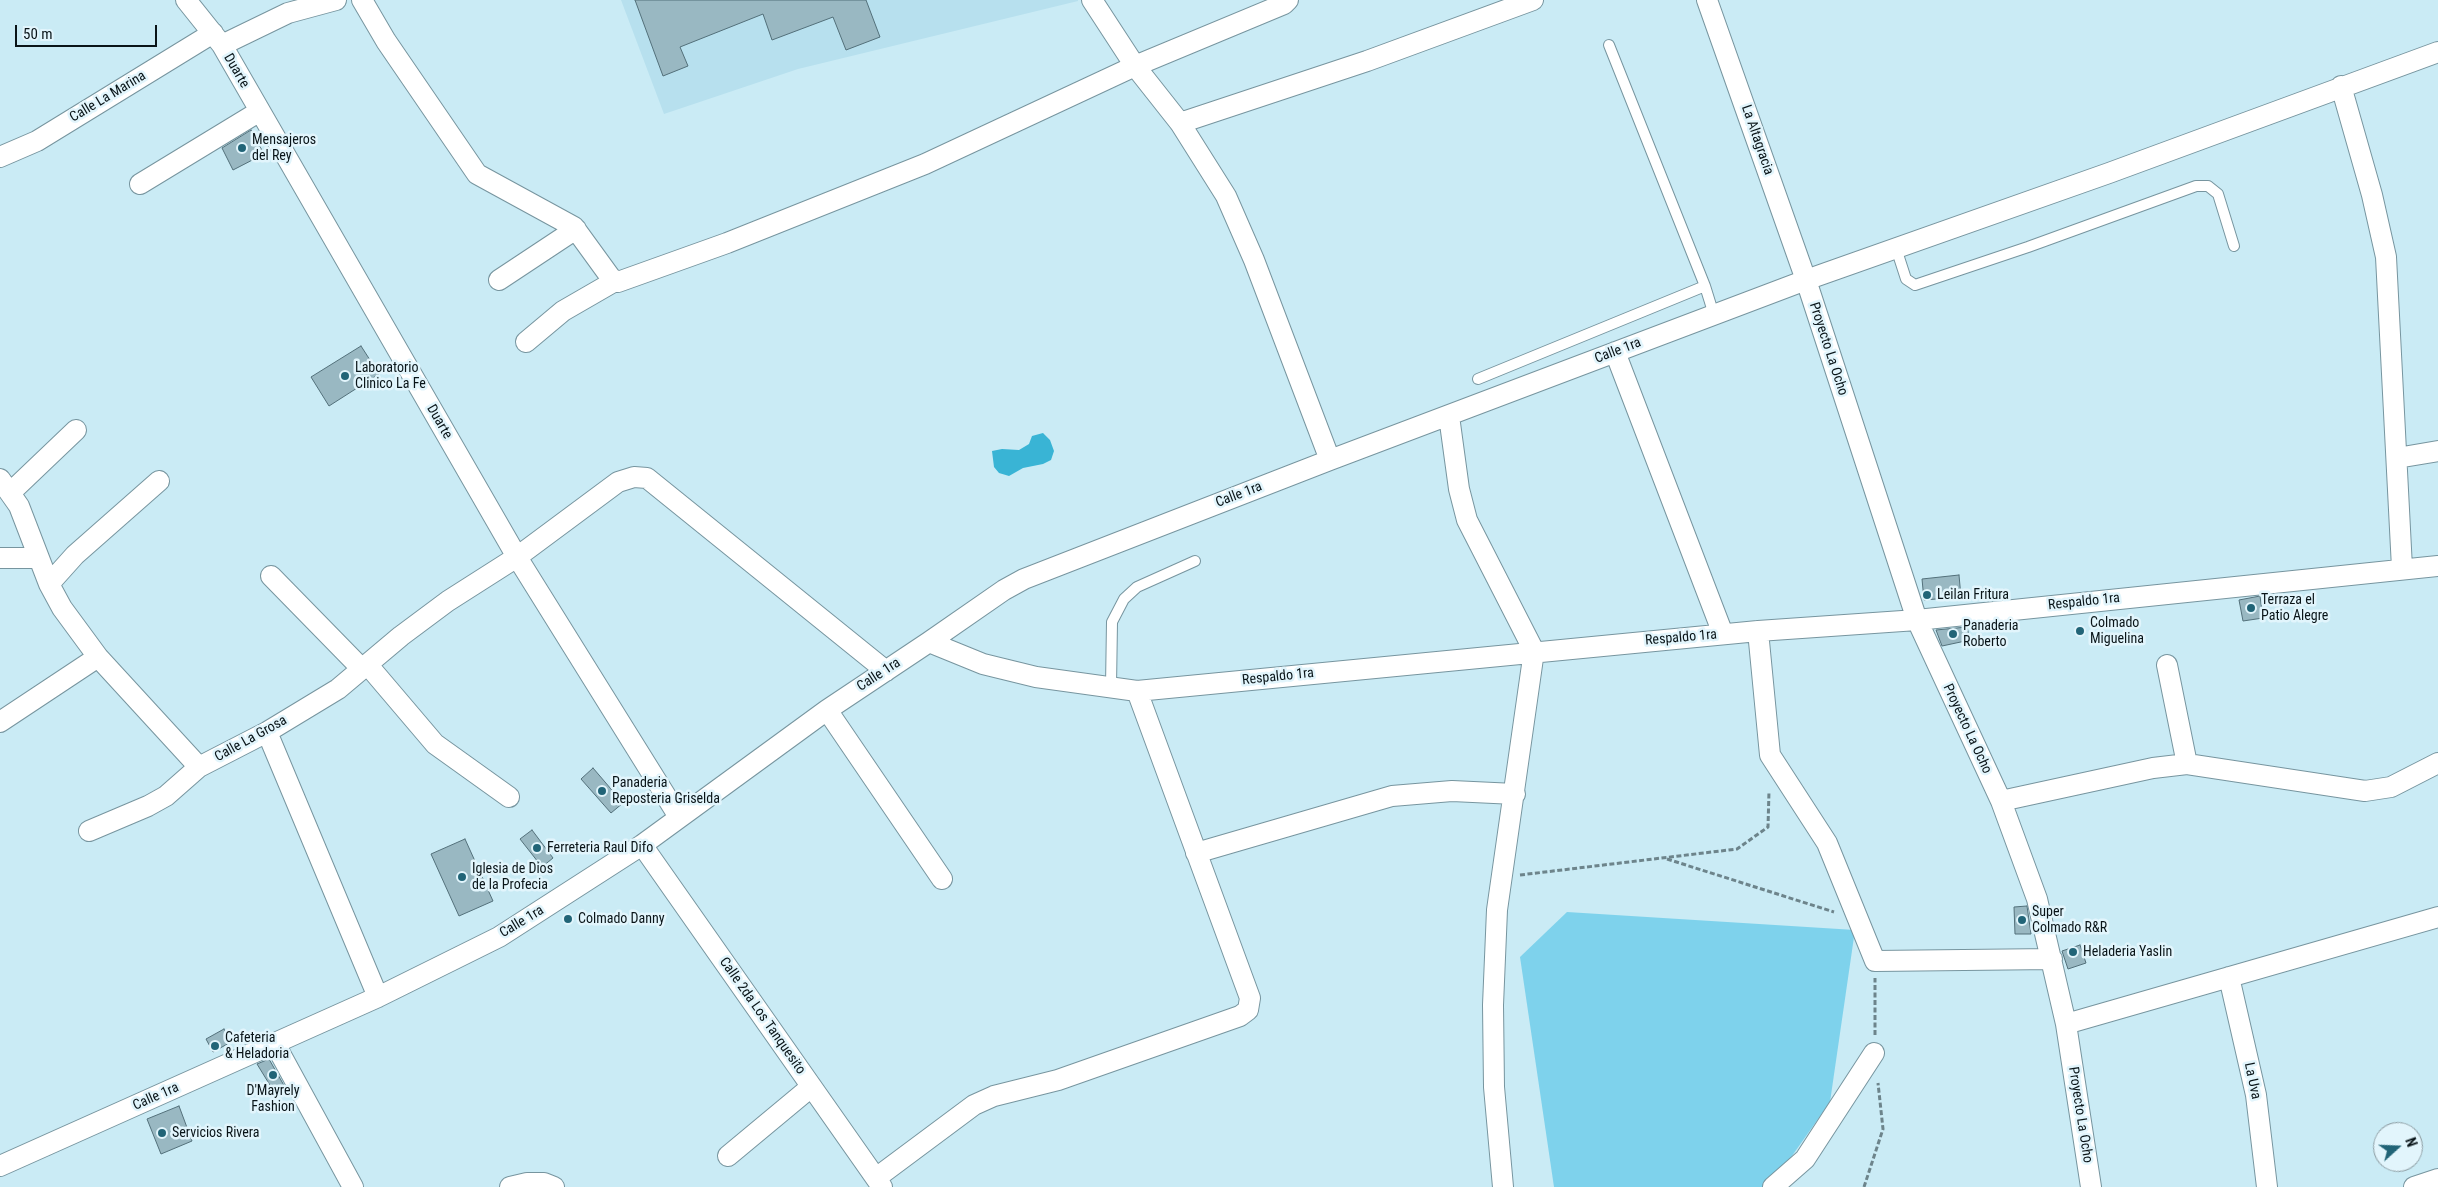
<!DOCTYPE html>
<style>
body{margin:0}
#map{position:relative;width:2438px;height:1187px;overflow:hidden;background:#caebf5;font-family:"Roboto Condensed",sans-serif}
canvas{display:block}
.north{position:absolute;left:2373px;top:1122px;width:50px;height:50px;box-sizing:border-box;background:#e2f5fc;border:1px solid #8b9ba1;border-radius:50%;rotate:70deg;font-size:14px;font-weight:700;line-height:20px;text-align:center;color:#091418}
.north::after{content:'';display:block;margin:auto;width:18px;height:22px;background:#216477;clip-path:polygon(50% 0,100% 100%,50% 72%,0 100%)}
.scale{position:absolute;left:15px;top:25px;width:142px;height:22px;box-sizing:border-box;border:2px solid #091418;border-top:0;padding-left:6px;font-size:15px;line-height:18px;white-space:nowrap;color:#091418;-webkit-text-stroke:4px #e2f5fc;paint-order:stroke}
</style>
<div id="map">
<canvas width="2438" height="1187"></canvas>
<div class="north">N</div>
<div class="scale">50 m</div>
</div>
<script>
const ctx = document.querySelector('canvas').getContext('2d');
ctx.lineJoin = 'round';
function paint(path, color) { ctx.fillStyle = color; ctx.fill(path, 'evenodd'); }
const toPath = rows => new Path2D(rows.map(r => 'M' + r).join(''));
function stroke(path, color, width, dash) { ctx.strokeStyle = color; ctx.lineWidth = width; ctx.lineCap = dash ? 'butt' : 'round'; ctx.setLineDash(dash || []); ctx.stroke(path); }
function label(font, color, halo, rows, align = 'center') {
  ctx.font = font + ' "Roboto Condensed",sans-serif'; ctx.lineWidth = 5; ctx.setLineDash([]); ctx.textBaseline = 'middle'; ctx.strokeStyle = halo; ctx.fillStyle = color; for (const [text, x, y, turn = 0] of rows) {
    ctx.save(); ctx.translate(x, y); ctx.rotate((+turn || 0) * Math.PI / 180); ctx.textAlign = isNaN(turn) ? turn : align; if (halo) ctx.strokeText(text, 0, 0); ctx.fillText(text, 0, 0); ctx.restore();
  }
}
paint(toPath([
 [621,0,1078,0,1078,1,798,69,664,114]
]), '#b7e0ee');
paint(toPath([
 [1567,912,1855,930,1830,1102,1775,1180,1764,1187,1554,1187,1520,957]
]), '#7ed2ec');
paint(toPath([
 [1043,433,1050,440,1054,451,1051,460,1043,464,1023,468,1009,476,999,473,994,467,992,451,1002,449,1019,450,1029,444,1032,436]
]), '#39b4d5');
const building = toPath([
 [635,0,866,0,880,37,846,50,833,17,772,40,763,14,680,47,688,66,663,76,635,0],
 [251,130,264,154,233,170,222,148,251,130],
 [361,346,379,374,329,406,311,377,361,346],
 [1959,575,1961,597,1924,600,1922,579,1959,575],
 [2260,596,2263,618,2243,621,2239,600,2260,596],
 [1967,627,1970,640,1942,646,1936,630,1967,627],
 [593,768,623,803,611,813,581,779,593,768],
 [532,830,553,858,542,867,520,839,532,830],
 [465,839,493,901,459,916,431,854,465,839],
 [2027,906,2031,934,2015,934,2014,907,2027,906],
 [2080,945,2086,963,2068,969,2062,951,2080,945],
 [224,1029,231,1042,213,1052,206,1039,224,1029],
 [269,1059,286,1089,276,1095,257,1064,269,1059],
 [179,1106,192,1141,161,1154,147,1119,179,1106]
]);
paint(building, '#99b8c2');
stroke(building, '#53707a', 1);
const service = toPath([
 [1896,248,1906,279,1915,285,2028,247,2196,186,2208,186,2218,194,2234,246],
 [1705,286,1714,315],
 [1478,379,1705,286,1609,45],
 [1111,686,1112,622,1124,599,1137,587,1195,561]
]);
const minor = toPath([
 [186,0,222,45,517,557,679,817],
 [362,0,386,41,477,174,574,227,611,278,618,282,727,243,925,164,1135,66,1284,4,1288,0],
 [1092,0,1135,66,1180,123,1226,196,1254,260,1330,460],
 [1707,0,1806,280,1917,620,2001,801,2037,899,2066,1024,2091,1187],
 [222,45,288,13,336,0],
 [2341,86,2372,195,2386,257,2402,568],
 [1180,123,1367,61,1533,0],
 [0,157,37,141,213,33],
 [140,184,260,111],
 [499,280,576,229],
 [526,342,563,311,615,281],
 [1615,352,1723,634],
 [1449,416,1459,489,1467,520,1534,651,1497,910,1493,1005,1494,1087,1503,1187],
 [2397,458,2438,451],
 [0,479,19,506,49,584,62,608,98,657,199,767,267,732,338,689,401,636,448,601,517,557,618,482,634,477,647,478,886,671],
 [11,492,76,430],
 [0,558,38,558],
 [271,576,362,669],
 [49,584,75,555,159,481],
 [1758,631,1770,755,1827,843,1875,961,2052,959],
 [929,642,983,664,1036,677,1137,691,1758,631,1917,620,2438,566],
 [367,664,435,744,509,797],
 [2167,665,2187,764],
 [827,710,942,879],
 [0,722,98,657],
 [267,732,378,997],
 [2001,801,2153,768,2187,764,2365,791,2391,787,2438,763],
 [89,831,148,806,166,796,199,767],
 [642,845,882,1187],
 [1196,853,1392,796,1452,791,1515,794],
 [2229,977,2256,1095,2267,1187],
 [2066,1024,2438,917],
 [275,1044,353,1187],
 [728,1156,811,1087],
 [0,1166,378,997,499,937,642,845,827,710,929,642,1004,590,1024,579,1330,460,1806,280,2109,173,2438,52],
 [876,1178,974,1105,994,1096,1058,1080,1240,1016,1248,1010,1250,998,1137,691],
 [510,1187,527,1183,544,1183,554,1187],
 [1773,1187,1805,1159,1874,1053],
 [2414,1187,2438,1179]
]);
stroke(service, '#77959f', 12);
stroke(minor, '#77959f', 22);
stroke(toPath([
 [1667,859,1834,912],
 [1520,875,1737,849,1768,827,1769,791],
 [1875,1035,1875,978],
 [1864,1187,1883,1129,1878,1083]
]), '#6d848b', 3, [5, 2.5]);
stroke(service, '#fff', 10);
stroke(minor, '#fff', 20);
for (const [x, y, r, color] of [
 [242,148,5,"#216477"],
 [345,376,5,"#216477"],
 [1927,595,5,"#216477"],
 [2251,608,5,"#216477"],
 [2080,631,5,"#216477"],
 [1953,634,5,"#216477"],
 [602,791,5,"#216477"],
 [537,848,5,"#216477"],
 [462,877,5,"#216477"],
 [568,919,5,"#216477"],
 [2022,920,5,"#216477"],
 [2073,952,5,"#216477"],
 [215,1046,5,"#216477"],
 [273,1075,5,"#216477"],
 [162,1133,5,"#216477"]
]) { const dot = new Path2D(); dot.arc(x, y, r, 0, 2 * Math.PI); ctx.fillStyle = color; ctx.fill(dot); stroke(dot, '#e2f5fc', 2); }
label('14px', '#091418', '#e2f5fc', [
 ["Duarte",236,71,60],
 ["Calle La Marina",108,97,-31],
 ["La Altagracia",1757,140,71],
 ["Proyecto La Ocho",1828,349,72],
 ["Calle 1ra",1618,351,-21],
 ["Duarte",439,422,60],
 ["Calle 1ra",1239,495,-21],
 ["Respaldo 1ra",2084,602,-6],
 ["Respaldo 1ra",1681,638,-5],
 ["Calle 1ra",879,675,-33],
 ["Respaldo 1ra",1278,677,-6],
 ["Proyecto La Ocho",1967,729,65],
 ["Calle La Grosa",251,739,-29],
 ["Calle 1ra",522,922,-31],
 ["Calle 2da Los Tanquesito",762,1016,55],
 ["La Uva",2252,1081,78],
 ["Calle 1ra",156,1097,-24],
 ["Proyecto La Ocho",2080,1115,81]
]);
label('14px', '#091418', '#e2f5fc', [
 ["Mensajeros",252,140],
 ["del Rey",252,156],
 ["Laboratorio",355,368],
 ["Clinico La Fe",355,384],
 ["Leilan Fritura",1937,595],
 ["Terraza el",2261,600],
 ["Patio Alegre",2261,616],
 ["Colmado",2090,623],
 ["Miguelina",2090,639],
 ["Panaderia",1963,626],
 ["Roberto",1963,642],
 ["Panaderia",612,783],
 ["Reposteria Griselda",612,799],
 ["Ferreteria Raul Difo",547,848],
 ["Iglesia de Dios",472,869],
 ["de la Profecia",472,885],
 ["Super",2032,912],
 ["Colmado R&R",2032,928],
 ["Colmado Danny",578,919],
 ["Heladeria Yaslin",2083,952],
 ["Cafeteria",225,1038],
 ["& Heladoria",225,1054],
 ["D'Mayrely",273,1091,"center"],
 ["Fashion",273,1107,"center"],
 ["Servicios Rivera",172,1133]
], 'left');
</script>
